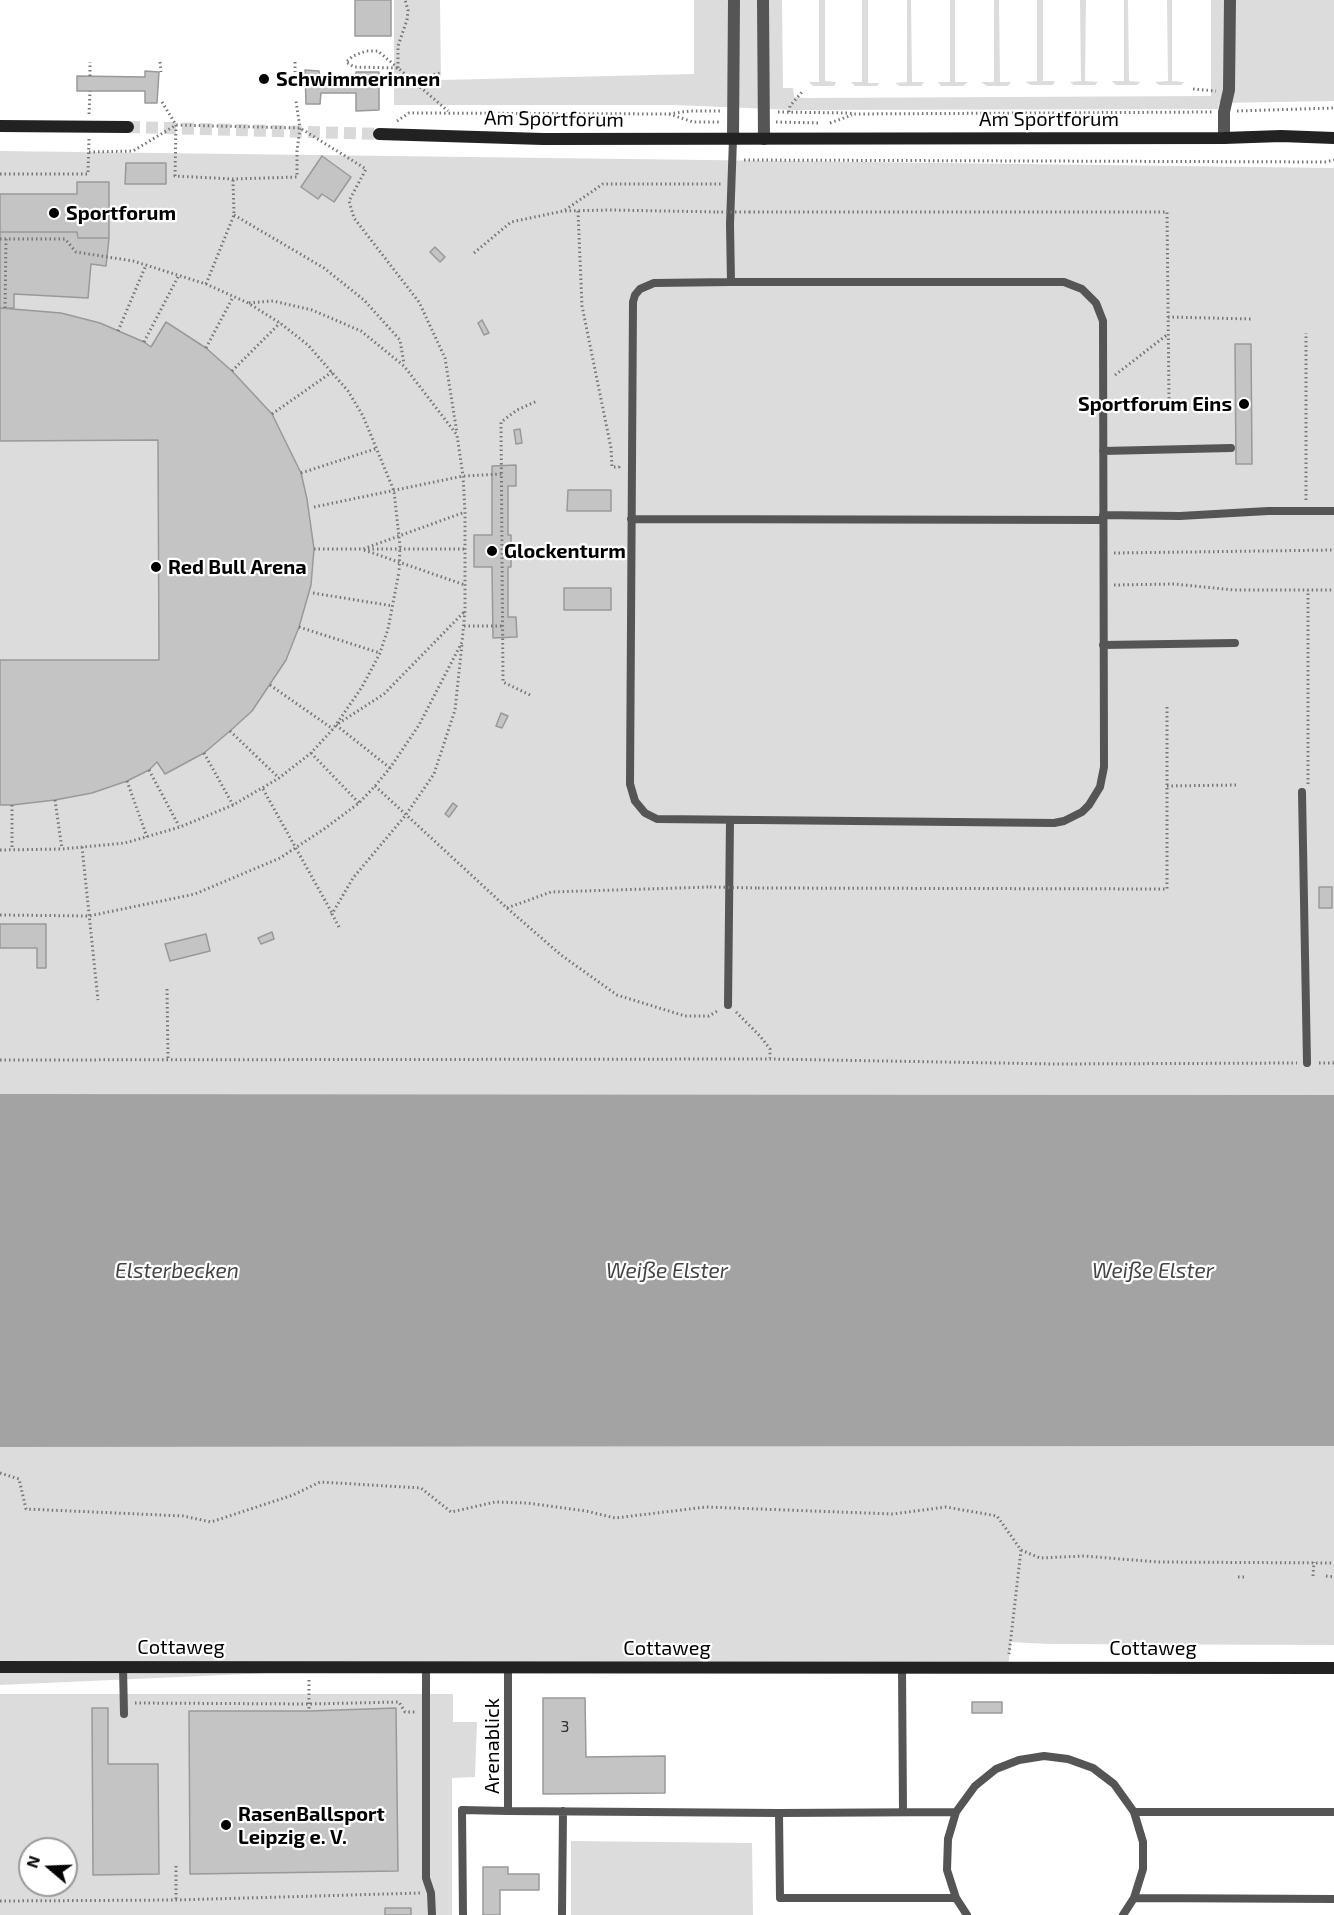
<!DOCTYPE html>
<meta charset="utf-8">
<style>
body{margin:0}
#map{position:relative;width:1334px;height:1915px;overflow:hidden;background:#fff;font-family:"Exo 2",sans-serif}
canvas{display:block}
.north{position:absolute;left:18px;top:1837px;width:60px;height:60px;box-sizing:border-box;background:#fff;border:2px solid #999;border-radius:50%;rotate:289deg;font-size:16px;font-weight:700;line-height:24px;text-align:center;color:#000}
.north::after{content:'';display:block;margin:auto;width:21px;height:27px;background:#000;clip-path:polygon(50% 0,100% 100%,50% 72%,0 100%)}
</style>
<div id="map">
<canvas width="1334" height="1915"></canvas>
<div class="north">N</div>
</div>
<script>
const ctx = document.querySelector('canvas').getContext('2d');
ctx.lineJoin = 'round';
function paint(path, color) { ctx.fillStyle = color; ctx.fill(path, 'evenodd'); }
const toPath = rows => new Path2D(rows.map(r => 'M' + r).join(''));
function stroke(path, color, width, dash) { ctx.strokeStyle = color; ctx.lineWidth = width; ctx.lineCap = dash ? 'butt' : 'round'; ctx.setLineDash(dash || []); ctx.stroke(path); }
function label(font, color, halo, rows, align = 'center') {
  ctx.font = font + ' "Exo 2",sans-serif'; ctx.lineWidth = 4.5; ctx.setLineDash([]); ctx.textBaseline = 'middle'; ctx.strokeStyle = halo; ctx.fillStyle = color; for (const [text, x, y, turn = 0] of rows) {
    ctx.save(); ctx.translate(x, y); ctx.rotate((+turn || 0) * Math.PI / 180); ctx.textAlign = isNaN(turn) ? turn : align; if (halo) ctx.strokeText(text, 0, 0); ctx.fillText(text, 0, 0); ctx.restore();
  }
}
paint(toPath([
 [394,0,440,0,441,80,694,74,694,0,782,0,783,88,793,88,794,97,804,98,1211,96,1211,0,1334,0,1334,101,1219,103,1218,109,795,110,674,105,394,105],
 [819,0,825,0,825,81,836,82,834,86,813,86,809,82,819,82],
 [862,0,868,0,868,83,879,83,877,86,855,86,851,82,862,82],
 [907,0,911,0,912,82,924,82,921,86,900,86,895,83,907,82],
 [950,0,955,0,955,82,968,82,963,86,941,86,938,82,950,82],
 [994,0,999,0,1000,82,1011,82,1008,86,987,86,981,82,994,82],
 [1037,0,1043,0,1043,81,1055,81,1053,85,1031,85,1025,82,1037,81],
 [1080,0,1086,0,1085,81,1098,82,1095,85,1074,85,1070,82,1081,81],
 [1124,0,1128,0,1129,81,1140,82,1137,85,1116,85,1112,81,1124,81],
 [1167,0,1172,0,1172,81,1184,82,1181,85,1159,85,1155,82,1168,81],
 [0,151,1334,168,1334,1095,0,1094],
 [1334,1446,1334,1645,1049,1644,1011,1642,1008,1667,426,1666,0,1685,0,1447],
 [0,1694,453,1694,453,1722,477,1722,475,1777,452,1778,452,1915,0,1915],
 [30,1849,66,1849,66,1885,30,1885],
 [571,1841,752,1843,753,1915,571,1915]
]), '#dcdcdc');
paint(toPath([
 [0,1094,1334,1095,1334,1446,0,1447]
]), '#a3a3a3');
const building = toPath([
 [355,0,391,0,391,36,355,36,355,0],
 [305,70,319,71,320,77,356,78,356,72,379,72,379,110,356,111,356,93,321,93,320,104,306,104,305,70],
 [145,71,159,72,157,103,145,103,145,91,77,91,77,76,145,77,145,71],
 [322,156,351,177,334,202,322,194,318,199,301,187,322,156],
 [126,163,166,163,166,184,125,184,126,163],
 [77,182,109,182,109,238,78,238,77,232,0,232,0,194,77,194,77,182],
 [0,232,77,232,78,238,109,238,106,266,91,264,88,298,14,294,14,308,0,308,0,232],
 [435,247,445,257,440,262,430,252,435,247],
 [0,308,61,313,100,323,144,342,151,347,166,322,206,348,232,371,272,414,301,473,307,499,314,549,311,585,299,627,286,660,252,711,230,731,204,753,165,774,157,762,149,770,127,781,92,793,55,800,12,805,0,805,0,660,159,660,158,440,0,441,0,308],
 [482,320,489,333,484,335,478,323,482,320],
 [1235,344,1251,344,1252,464,1236,464,1235,344],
 [520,429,522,443,516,444,514,430,520,429],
 [516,465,516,486,508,486,508,535,511,535,511,567,508,567,508,617,516,617,517,637,493,638,492,567,474,567,474,535,492,535,492,466,516,465],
 [568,490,611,490,611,511,567,511,568,490],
 [564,588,611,588,611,610,564,610,564,588],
 [501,713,508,716,502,728,496,726,501,713],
 [453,803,457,806,449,817,445,814,453,803],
 [1319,887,1332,887,1332,908,1319,908,1319,887],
 [0,924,46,924,46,968,37,968,37,948,0,948,0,924],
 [272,932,274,939,261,944,258,938,272,932],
 [206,934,210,951,170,961,165,944,206,934],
 [543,1698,585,1698,586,1757,665,1756,665,1793,543,1794,543,1698],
 [972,1702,1002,1702,1002,1713,972,1713,972,1702],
 [92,1708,108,1708,108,1764,158,1764,159,1874,93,1875,92,1708],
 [396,1708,398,1871,190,1874,189,1711,309,1711,396,1708],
 [483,1867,508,1867,508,1874,539,1874,539,1890,500,1890,500,1915,483,1915,483,1867],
 [385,1908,411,1908,411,1915,385,1915,385,1908]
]);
paint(building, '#c4c4c4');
stroke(building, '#999', 1.5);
stroke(toPath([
 [128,127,379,134]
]), '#d9d9d9', 12, [12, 6]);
stroke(toPath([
 [160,62,161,72],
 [295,62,295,72],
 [398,68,378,51,366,51,353,56,346,62,354,67,398,68,448,111],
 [398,68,398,46,407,20,408,10,405,0],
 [90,76,90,62],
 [412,80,440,73],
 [1193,89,1216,91],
 [162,102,176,125,175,176,233,179,297,177,297,151,300,128,296,101],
 [1237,111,1334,108],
 [778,112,848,113,854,114,1212,112],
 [789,112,790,106,802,92],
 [89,114,90,91],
 [669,114,693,122,719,122],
 [397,121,409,113,668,114,690,111,721,111],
 [776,122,821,123],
 [830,123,852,115],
 [89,152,133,151,176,125,300,128,366,169,349,201,354,218,419,302,445,358,457,433],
 [744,160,1325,162,1334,160],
 [0,174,88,174,89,138],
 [565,210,603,184,721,184],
 [578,211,582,306,611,448,612,467,619,467,620,465],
 [749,212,1167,212,1169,400],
 [234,215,324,268,364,300,400,340,404,364],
 [0,239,65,239,76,252,133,261,206,284,248,303,280,323,308,345,348,391,363,416,394,491,398,528],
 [474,253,511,222,563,211,611,210,717,212],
 [206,284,234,215,233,179],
 [5,308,6,239],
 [1168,317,1252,319],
 [118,331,146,265],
 [144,342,179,275],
 [206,348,233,297],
 [232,371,280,323],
 [1115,375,1168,334],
 [272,414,332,372],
 [301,473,378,448],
 [1306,500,1306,333],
 [314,507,463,476,502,474],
 [314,549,363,549,465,512],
 [368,549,465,549],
 [550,549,620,549],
 [364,550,465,585],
 [1114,553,1334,550],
 [1114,585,1174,584,1234,590,1334,590],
 [313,593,393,606],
 [464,626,502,626],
 [299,627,380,653],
 [270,685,333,729],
 [530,695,503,682,501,422,517,410,537,401],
 [230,731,279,778],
 [204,753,233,805],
 [311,753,359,803],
 [390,768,336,725,384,694,464,612],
 [149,770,179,826],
 [127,781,147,837],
 [1308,784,1308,590],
 [375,786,507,908,561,955,617,995,685,1016,709,1016,719,1010],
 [1167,786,1237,785],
 [263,789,332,913],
 [55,800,62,849],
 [12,805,12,850],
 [82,847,98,1000],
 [0,850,62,849,125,843,180,827,233,805,279,778,311,753,333,729,362,687,380,653,388,629,399,572],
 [758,888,1167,889,1167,704],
 [507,908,551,892,710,887],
 [0,915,89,916,195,894,280,858,324,829,359,803,375,786,390,768,419,725,462,642,465,611,465,512,463,476,457,435,404,366,361,331,312,310,273,301,248,303],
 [339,927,332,914,353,878,405,816,434,774,455,710,462,644],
 [167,989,168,1060],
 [736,1012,760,1036,770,1049,770,1058],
 [0,1060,770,1059,1055,1064,1297,1063],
 [1319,1063,1334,1063],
 [0,1473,19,1479,26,1509,183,1516,211,1522,293,1495,320,1482,421,1488,451,1512,495,1502,527,1503,586,1511,615,1518,706,1507,893,1514,946,1507,997,1516,1021,1550,1009,1654],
 [1021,1550,1040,1558,1084,1556,1158,1562,1334,1563],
 [1313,1576,1314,1562],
 [1326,1576,1334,1577],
 [1238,1577,1246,1577],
 [309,1680,309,1711],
 [135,1703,309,1704,399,1702,405,1712,416,1712],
 [176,1899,176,1865],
 [0,1901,176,1900,421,1893]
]), '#777', 3, [1.5, 3]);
stroke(toPath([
 [731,282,1064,282,1082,289,1096,303,1103,321,1104,767,1100,787,1089,805,1082,812,1064,821,1054,823,657,819,645,813,635,801,630,784,633,302,635,295,640,289,654,283,731,282],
 [731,282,730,224,733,139],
 [1103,451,1231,448],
 [1103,515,1180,516,1268,511,1334,511],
 [631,519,1103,520],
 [1103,645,1235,643],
 [1302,792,1307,1063],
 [728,1005,730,820],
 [426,1666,426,1878,431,1893,432,1915],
 [123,1667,124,1714],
 [508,1667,508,1811,779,1813,956,1812],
 [902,1668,903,1812],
 [1134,1812,1334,1812],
 [779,1813,780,1898,956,1898],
 [1134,1898,1334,1899],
 [463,1915,462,1810,508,1811],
 [562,1915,563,1811],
 [967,1915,956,1898,947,1870,948,1839,956,1812,975,1786,996,1769,1019,1760,1044,1756,1068,1759,1093,1768,1114,1784,1134,1812,1143,1842,1143,1869,1134,1898,1123,1915]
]), '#555', 8);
stroke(toPath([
 [763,0,764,139],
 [1224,138,1224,112,1229,90,1230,0],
 [733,139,734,0]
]), '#555', 12);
stroke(toPath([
 [0,126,128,127],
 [379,134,543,139,1224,138,1281,136,1334,138],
 [0,1667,1334,1668]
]), '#222', 12);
stroke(toPath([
 [717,212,749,212],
 [398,528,400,546,399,572],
 [710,887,758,888]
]), '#777', 3, [1.5, 3]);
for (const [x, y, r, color] of [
 [264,79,6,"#000"],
 [54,213,6,"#000"],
 [1244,404,6,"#000"],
 [492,551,6,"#000"],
 [156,567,6,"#000"],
 [226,1825,6,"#000"]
]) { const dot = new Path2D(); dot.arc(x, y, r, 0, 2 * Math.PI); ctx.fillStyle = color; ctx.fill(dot); stroke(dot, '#fff', 2); }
label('16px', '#313131', null, [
 ["3",565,1727]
]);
label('bold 20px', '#000', '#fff', [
 ["Schwimmerinnen",276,79],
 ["Sportforum",66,213],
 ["Sportforum Eins",1232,404,"right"],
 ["Glockenturm",504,551],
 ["Red Bull Arena",168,567],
 ["RasenBallsport",238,1814],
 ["Leipzig e. V.",238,1837]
], 'left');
label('20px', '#000', '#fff', [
 ["Am Sportforum",554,119,1],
 ["Am Sportforum",1049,119],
 ["Cottaweg",181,1647],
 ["Cottaweg",667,1648],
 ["Cottaweg",1153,1648],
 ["Arenablick",492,1746,-90]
]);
label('italic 21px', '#444', '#fff', [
 ["Elsterbecken",177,1271],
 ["Weiße Elster",667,1271],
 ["Weiße Elster",1153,1271]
]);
</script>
